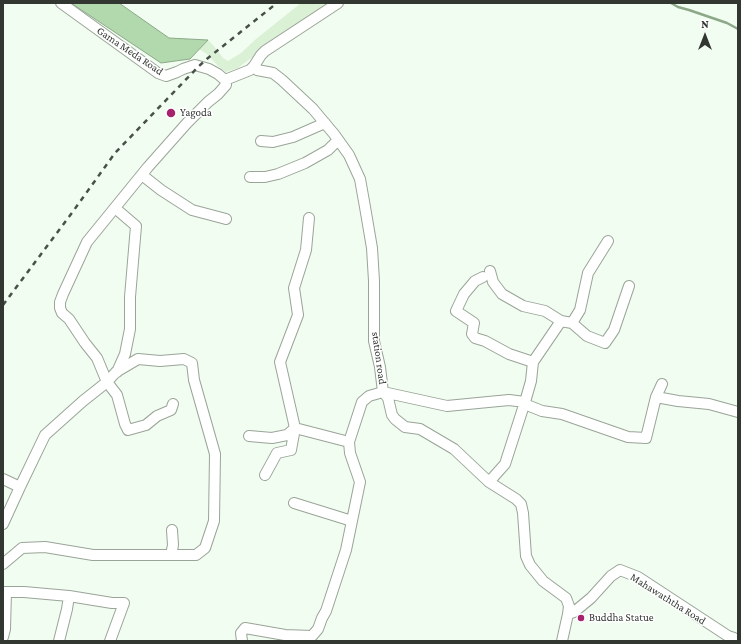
<!DOCTYPE html>
<style>
body{margin:0}
#map{position:relative;width:741px;height:644px;overflow:hidden;background:#f2fdf1;font-family:"Crimson Pro",serif}
canvas{display:block}
.frame{position:absolute;inset:0;border:4px solid #323732;pointer-events:none}
.north{position:absolute;left:685px;top:16px;width:40px;height:40px;-webkit-text-stroke:3px #fff;paint-order:stroke;rotate:0deg;font-size:11px;font-weight:700;line-height:16px;text-align:center;color:#323732}
.north::after{content:'';display:block;margin:auto;width:14px;height:18px;background:#323732;clip-path:polygon(50% 0,100% 100%,50% 72%,0 100%)}
</style>
<div id="map">
<canvas width="741" height="644"></canvas>
<div class="frame"></div>
<div class="north">N</div>
</div>
<script>
const ctx = document.querySelector('canvas').getContext('2d');
ctx.lineJoin = 'round';
function paint(path, color) { ctx.fillStyle = color; ctx.fill(path, 'evenodd'); }
const toPath = rows => new Path2D(rows.map(r => 'M' + r).join(''));
function stroke(path, color, width, dash) { ctx.strokeStyle = color; ctx.lineWidth = width; ctx.lineCap = dash ? 'butt' : 'round'; ctx.setLineDash(dash || []); ctx.stroke(path); }
function label(font, color, halo, rows, align = 'center') {
  ctx.font = font + ' "Crimson Pro",serif'; ctx.lineWidth = 3; ctx.setLineDash([]); ctx.textBaseline = 'middle'; ctx.strokeStyle = halo; ctx.fillStyle = color; for (const [text, x, y, turn = 0] of rows) {
    ctx.save(); ctx.translate(x, y); ctx.rotate((+turn || 0) * Math.PI / 180); ctx.textAlign = isNaN(turn) ? turn : align; if (halo) ctx.strokeText(text, 0, 0); ctx.fillText(text, 0, 0); ctx.restore();
  }
}
paint(toPath([
 [301,3,330,3,315,14,305,18,290,30,262,50,238,68,226,72,218,66,207,54,199,49,208,40,213,45,223,58,228,61,241,53,256,39]
]), '#daf1d6');
const water = toPath([
 [71,3,119,3,169,38,208,40,190,59,161,63,71,3]
]);
paint(water, '#b2d8ad');
stroke(water, '#8ca888', 1);
stroke(toPath([
 [671,3,678,7,689,10,727,23,738,29]
]), '#8ca888', 2.5);
const minor = toPath([
 [61,3,158,73,166,76,177,72,183,69,195,65,209,69,218,74,225,80],
 [254,66,261,55,265,51,338,3],
 [225,80,250,70,254,66,257,70,273,73,282,80,313,109,334,134,349,155,360,179,365,207,372,248,374,281,374,341,380,367,383,392,388,398,392,415,395,419,405,427,420,429,454,449,489,482,516,499,521,504,523,513,526,556,530,565,543,581,566,598,569,606,568,614,562,641],
 [261,141,273,142,293,137,325,123],
 [142,175,161,190,192,210,226,219],
 [250,177,265,177,278,174,305,163,328,150,338,140],
 [115,208,136,226,130,297,130,329,125,354,117,372],
 [490,271,493,282,502,294,523,306,545,311,561,321],
 [483,277,475,281,464,294,456,311,474,323,472,334,475,338,485,341,509,354,533,362,531,381,525,402,527,405,542,411,562,414,628,437,646,438,656,397,662,384],
 [572,323,587,336,605,343,614,330,629,286],
 [533,362,561,321,572,323,580,310,588,273,608,241],
 [656,397,678,401,709,404,738,412],
 [173,404,171,410,157,416,146,425,128,430,125,424,117,395,107,382,97,358,85,343,69,319,62,313,60,308,60,302,63,294,87,242,148,167,187,123,208,102,218,94,226,85,225,80],
 [249,436,272,438,287,435,295,428,349,442],
 [265,475,277,453,291,450,295,428,280,362,298,315,294,288,306,250,309,218],
 [3,479,20,487],
 [294,503,352,521],
 [3,524,20,487,45,435,83,401,107,382,116,372,138,359,160,361,184,359,192,363,194,380,215,454,214,521,205,548,196,555,93,555,45,547,22,548,3,564],
 [171,555,173,545,172,530],
 [3,592,24,592,69,596,112,603,124,603,110,641],
 [568,614,574,612,591,598,611,576,620,570,638,577,728,636,734,638],
 [3,637,5,629,6,592],
 [59,641,67,609,69,596],
 [242,641,241,633,245,628,285,635,312,636,318,629,322,618,326,611,346,550,360,482,350,453,349,442,362,402,369,396,383,392,447,406,509,400,525,402,505,464,489,482]
]);
stroke(minor, '#9aa498', 12);
stroke(minor, '#fff', 10);
stroke(toPath([
 [3,305,74,210,115,153,199,66,208,58,277,3]
]), '#494f49', 2.5, [5, 5]);
for (const [x, y, r, color] of [
 [171,113,5,"#a7226d"],
 [581,618,4,"#a7226d"]
]) { const dot = new Path2D(); dot.arc(x, y, r, 0, 2 * Math.PI); ctx.fillStyle = color; ctx.fill(dot); stroke(dot, '#fff', 1.5); }
label('11px', '#323732', '#fff', [
 ["Gama Meda Road",130,51,34],
 ["station road",379,358,82],
 ["Mahawaththa Road",668,599,32]
]);
label('11px', '#323732', '#fff', [
 ["Yagoda",180,113],
 ["Buddha Statue",589,618]
], 'left');
</script>
